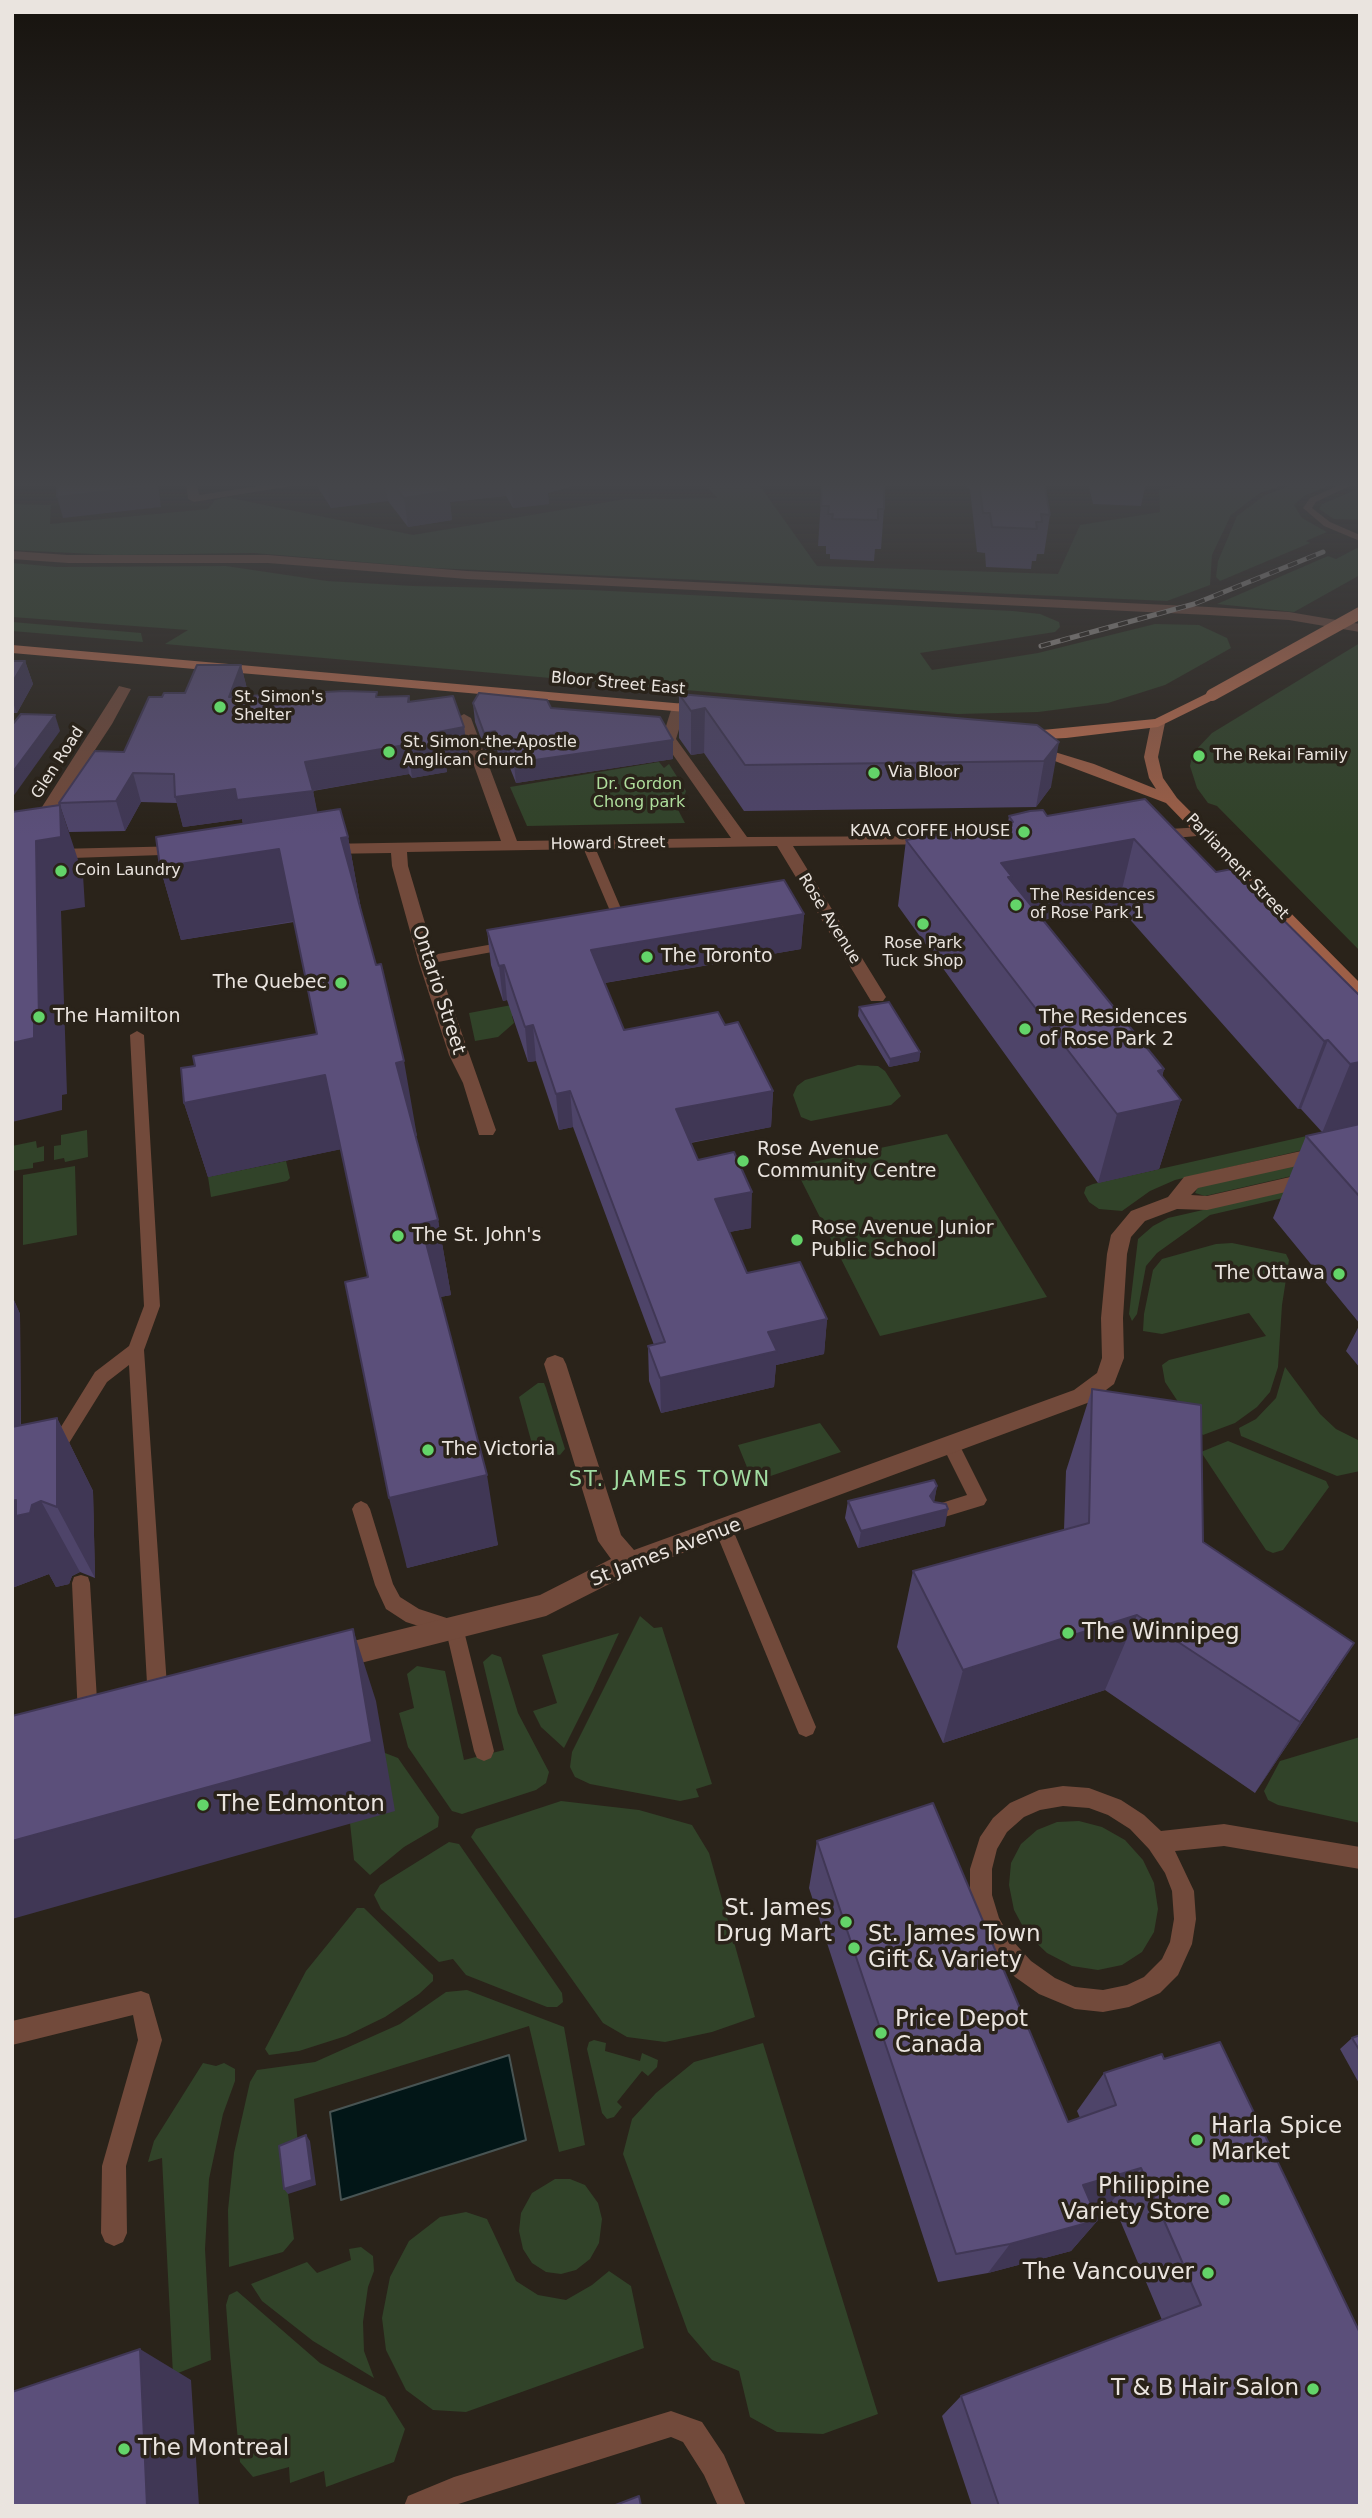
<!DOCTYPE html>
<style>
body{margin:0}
#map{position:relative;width:1372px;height:2518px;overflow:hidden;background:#2a231a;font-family:"DejaVu Sans",sans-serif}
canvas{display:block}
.frame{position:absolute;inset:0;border:14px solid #eae4df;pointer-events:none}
</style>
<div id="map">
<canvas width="1372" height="2518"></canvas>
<div class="frame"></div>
</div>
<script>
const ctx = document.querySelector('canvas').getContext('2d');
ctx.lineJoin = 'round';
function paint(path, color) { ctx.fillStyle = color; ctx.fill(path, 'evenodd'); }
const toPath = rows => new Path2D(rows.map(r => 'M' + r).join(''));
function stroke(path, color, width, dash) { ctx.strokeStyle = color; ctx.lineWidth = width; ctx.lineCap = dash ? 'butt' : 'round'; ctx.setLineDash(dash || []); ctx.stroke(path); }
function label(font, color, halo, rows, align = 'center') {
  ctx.font = font + ' "DejaVu Sans",sans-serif'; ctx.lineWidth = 7; ctx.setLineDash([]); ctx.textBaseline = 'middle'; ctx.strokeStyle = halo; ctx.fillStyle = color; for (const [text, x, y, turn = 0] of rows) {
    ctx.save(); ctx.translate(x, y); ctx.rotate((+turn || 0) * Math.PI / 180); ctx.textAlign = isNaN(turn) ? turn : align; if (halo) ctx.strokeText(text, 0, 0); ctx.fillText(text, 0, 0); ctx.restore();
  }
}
paint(toPath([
 [736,483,758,483,817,566,1058,574,1080,525,1160,512,1159,490,1193,483,1289,483,1260,493,1231,515,1212,555,1210,585,1167,601,433,568,254,553,114,555,12,550,12,504,51,505,50,524,208,509,215,500,226,497,413,535,625,499,717,498,707,487],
 [1298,483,1335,483,1304,496,1294,505,1302,518,1327,532,1306,541,1310,543,1220,581,1216,577,1218,561,1237,516,1265,495],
 [1360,488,1360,520,1334,519,1319,509,1322,504],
 [1357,548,1360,550,1360,575,1294,612,1217,604,1328,556,1336,559],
 [12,563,57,567,226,566,327,581,413,586,590,590,1013,611,1040,614,1059,622,1060,627,1055,632,920,653,932,670,1038,653,1155,624,1199,625,1227,638,1231,648,1165,685,1108,703,1038,712,958,714,165,644,188,630,12,617],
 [12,622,141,633,143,642,12,631],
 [1360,643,1360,951,1217,806,1208,803,1197,788,1190,766,1193,753,1212,733],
 [659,762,664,768,669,764,686,791,684,797,675,804,685,823,527,826,510,787],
 [533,1001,537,1011,512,1016,514,1023,498,1037,475,1041,469,1013],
 [858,1065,878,1066,885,1071,901,1096,891,1105,811,1121,801,1117,793,1095,797,1086,805,1080],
 [1360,1124,1303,1150,1175,1180,1150,1191,1122,1211,1099,1209,1089,1202,1084,1193,1086,1187,1093,1184],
 [87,1130,88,1157,65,1162,64,1158,54,1160,54,1146,61,1145,61,1135],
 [947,1134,1047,1297,880,1336,794,1166],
 [36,1141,37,1148,44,1146,44,1161,33,1163,33,1168,12,1171,12,1146],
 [1351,1153,1357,1161,1205,1196,1195,1193,1198,1187],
 [286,1161,290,1178,287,1181,211,1197,208,1177],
 [75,1166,77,1235,23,1245,23,1175],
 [1360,1174,1360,1180,1210,1215,1157,1253,1146,1266,1137,1314,1132,1321,1129,1314,1138,1239,1153,1226,1168,1218],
 [1232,1243,1286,1254,1289,1260,1282,1305,1278,1367,1270,1392,1257,1407,1235,1423,1203,1435,1196,1429,1165,1382,1162,1365,1169,1360,1266,1336,1249,1313,1162,1334,1143,1331,1144,1314,1153,1270,1162,1259,1216,1244],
 [1285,1367,1320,1414,1336,1429,1360,1441,1360,1471,1337,1476,1241,1436,1239,1428,1256,1419,1276,1398],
 [538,1383,544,1383,546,1388,565,1449,560,1455,534,1451,519,1397],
 [820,1423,841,1452,753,1482,738,1445],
 [1228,1441,1326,1481,1329,1487,1283,1550,1273,1553,1266,1550,1201,1452],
 [640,1616,654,1628,662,1627,712,1784,696,1789,699,1797,680,1801,590,1784,575,1777,570,1767,572,1752],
 [619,1633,593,1690,564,1748,541,1727,533,1711,557,1703,542,1655],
 [492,1654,501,1657,518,1713,549,1772,546,1783,536,1790,462,1814,452,1811,408,1747,399,1713,414,1708,407,1674,417,1666,445,1671,464,1760,504,1750,483,1662],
 [1360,1737,1360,1823,1278,1805,1268,1800,1264,1791,1280,1761],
 [385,1753,398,1758,439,1817,438,1827,404,1847,370,1875,354,1860,350,1823],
 [561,1801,639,1810,692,1825,709,1853,755,2017,712,2032,665,2042,627,2037,603,2023,471,1837,476,1829],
 [1079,1821,1102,1827,1125,1840,1143,1860,1154,1883,1158,1909,1154,1932,1142,1952,1122,1965,1098,1970,1072,1966,1047,1953,1027,1934,1014,1910,1009,1885,1011,1863,1021,1844,1037,1830,1057,1822],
 [449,1842,459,1844,562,1993,563,2002,557,2007,547,2007,466,1975,453,1959,439,1962,381,1909,374,1895,380,1885],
 [357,1908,364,1908,433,1975,433,1981,419,1994,385,2017,346,2036,299,2051,269,2055,265,2049,306,1971],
 [467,1990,564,2027,585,2145,559,2152,529,2026,294,2099,298,2145,288,2194,294,2239,283,2252,229,2267,228,2210,234,2153,250,2082,257,2070,315,2062,400,2024,446,1992],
 [594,2040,606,2043,605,2051,640,2061,642,2053,658,2060,657,2067,648,2076,642,2071,617,2102,622,2107,614,2117,607,2119,602,2113,587,2049,589,2042],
 [763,2043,878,2414,823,2434,777,2432,750,2417,739,2371,712,2360,688,2332,623,2154,632,2119,656,2093,694,2062],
 [203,2063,216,2066,224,2063,235,2069,235,2081,223,2114,209,2179,205,2249,211,2360,173,2375,162,2158,148,2162,154,2141],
 [555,2179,570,2179,585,2185,598,2203,602,2219,599,2243,590,2259,576,2270,561,2274,546,2272,532,2263,523,2249,519,2231,521,2213,532,2193],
 [466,2212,487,2219,516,2281,538,2295,566,2300,592,2285,609,2271,631,2286,644,2348,466,2412,433,2410,406,2390,386,2350,382,2318,390,2277,409,2241,440,2217],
 [361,2247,373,2256,374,2271,368,2287,363,2322,364,2351,374,2378,313,2341,262,2301,251,2284,307,2262,317,2273,351,2260,349,2249],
 [237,2291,320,2363,385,2397,405,2429,394,2462,326,2487,324,2471,290,2483,289,2467,253,2477,240,2462,229,2345,226,2305,229,2295]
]), '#314329');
const water = toPath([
 [509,2055,526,2140,341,2200,330,2112,509,2055]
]);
paint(water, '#021617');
stroke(water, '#485453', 2);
paint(toPath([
 [1344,483,1356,483,1316,502,1312,508,1330,522,1360,535,1360,541,1324,526,1303,508,1310,498,1344,483],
 [588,841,594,845,628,925,626,928,618,928,616,925,582,845,588,841],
 [510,941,516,945,514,948,427,964,421,960,427,956,510,941],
 [137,1031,144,1035,160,1306,144,1350,168,1701,165,1708,158,1710,151,1708,148,1701,129,1365,107,1382,61,1456,55,1458,49,1456,46,1451,95,1372,129,1346,144,1306,130,1035,137,1031],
 [951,1438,957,1440,987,1500,984,1505,938,1519,932,1516,929,1511,932,1506,967,1495,942,1445,945,1440,951,1438],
 [361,1501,367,1504,370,1509,393,1584,400,1597,419,1609,462,1623,494,1751,491,1758,484,1761,477,1758,474,1751,447,1635,406,1622,386,1609,375,1585,352,1509,355,1504,361,1501],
 [724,1522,730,1524,733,1530,816,1727,813,1734,806,1737,799,1734,796,1727,715,1530,718,1524,724,1522],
 [81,1575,88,1577,90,1583,98,1717,95,1724,88,1726,81,1724,78,1717,72,1583,74,1577,81,1575],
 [1063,1786,1089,1788,1121,1800,1144,1815,1161,1831,1224,1824,1360,1847,1360,1869,1224,1846,1175,1851,1194,1891,1196,1919,1192,1944,1178,1975,1160,1993,1129,2007,1103,2012,1075,2009,1039,1994,1015,1977,995,1955,981,1930,970,1895,970,1869,980,1837,993,1818,1010,1803,1039,1790,1063,1786],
 [1063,1806,1089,1808,1108,1815,1130,1829,1149,1849,1165,1873,1172,1891,1174,1919,1170,1942,1162,1959,1144,1977,1127,1985,1103,1990,1075,1987,1055,1978,1031,1961,1011,1939,999,1918,992,1895,992,1869,997,1849,1007,1832,1024,1817,1040,1810,1063,1806],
 [141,1991,149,1994,162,2040,126,2166,127,2233,123,2242,114,2246,105,2242,101,2233,102,2166,138,2040,133,2015,12,2045,12,2021,141,1991],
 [671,2411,702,2422,724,2455,746,2506,718,2506,704,2475,683,2442,671,2437,452,2506,404,2506,408,2496,454,2477,671,2411]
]), '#724a3b');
paint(toPath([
 [186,483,197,483,199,495,278,483,309,483,194,502,188,499,186,483],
 [119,686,131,689,112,724,41,832,31,832,28,829,119,686],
 [679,703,686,707,676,739,747,837,948,836,948,842,942,844,793,846,886,997,883,1001,871,1001,777,846,407,852,408,866,436,960,496,1130,493,1135,479,1135,463,1083,449,1055,418,960,392,866,391,853,323,854,315,849,323,844,501,841,457,718,464,714,471,718,517,841,731,838,662,739,672,707,679,703],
 [1203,827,1208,829,1208,835,1152,840,1144,835,1152,830,1203,827],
 [186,846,194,851,192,854,12,860,12,850,186,846],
 [1360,1138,1360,1152,1198,1188,1191,1195,1207,1196,1360,1161,1360,1175,1207,1210,1177,1209,1145,1221,1131,1237,1127,1254,1123,1318,1124,1358,1114,1384,1090,1402,637,1570,546,1616,333,1670,324,1666,320,1658,324,1650,333,1646,540,1595,611,1559,598,1541,544,1364,547,1358,555,1355,563,1358,566,1364,621,1535,634,1550,1074,1390,1097,1373,1102,1358,1101,1318,1107,1254,1111,1235,1131,1211,1168,1197,1184,1177,1360,1138]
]), '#724a3b');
paint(toPath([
 [12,551,68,555,268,555,467,571,1209,607,1289,612,1360,624,1360,632,1289,620,1209,615,467,579,268,563,68,563,12,559,12,551]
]), '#724a3b');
paint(toPath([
 [1158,719,1165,723,1158,757,1163,778,1177,798,1360,983,1360,998,1354,997,1166,803,1023,749,1030,745,1035,746,1094,764,1156,789,1149,778,1144,757,1151,723,1158,719]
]), '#9d5f47');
paint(toPath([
 [12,645,708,706,715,710,708,714,12,653,12,645],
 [1212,691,1219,695,1217,698,1158,727,1066,738,1022,740,1015,736,1022,732,1155,719,1212,691]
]), '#be6e4f');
const rail = toPath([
 [1041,646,1194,604,1323,552]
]);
stroke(rail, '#9f9992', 5);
stroke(rail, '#2a231a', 3.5, [10]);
stroke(toPath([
 [1212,695,1360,613]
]), '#be6e4f', 12);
paint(toPath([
 [315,483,582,483,548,493,549,504,513,508,506,496,450,502,452,520,408,527,388,501,331,508],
 [822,483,884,509,881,549,875,549,874,561,830,559,830,554,826,554,826,546,818,546],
 [963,483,1044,483,1050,515,1044,554,1037,554,1036,561,1032,561,1031,569,986,567,985,553,977,552,970,490],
 [1088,483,1146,483,1141,506,1093,504],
 [12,661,25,661,33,684,17,713,12,713],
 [241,665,248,693,246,696,377,697,409,696,410,702,464,727,468,755,445,760,447,772,412,778,409,774,313,791,317,813,348,837,361,909,417,1136,415,1136,438,1220,451,1295,440,1297,498,1545,407,1568,368,1277,341,1149,208,1177,184,1103,195,1066,317,1034,294,922,181,940,160,867,243,824,242,819,183,827,177,803,141,802,125,831,69,832,59,803,124,752,162,697,185,693],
 [679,694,1037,725,1051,787,1036,807,744,811,704,753,691,755,679,738],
 [473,703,551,708,673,759,516,783,508,763,501,763,497,750,486,752,475,722],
 [1145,799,1216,872,1360,996,1360,1324,1273,1218,1306,1136,1322,1132,1301,1109,1298,1109,1118,906,1043,920,1164,1069,1162,1077,1181,1100,1159,1169,1098,1183,898,906,906,840,1008,823,1009,816,1047,816],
 [804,914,801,949,605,983,624,1030,725,1025,773,1091,771,1127,691,1143,698,1160,751,1228,729,1232,747,1273,827,1319,824,1354,776,1365,774,1387,661,1413,649,1381,648,1346,654,1345,573,1127,559,1130,536,1061,528,1062,507,1000,503,1001,491,965,487,930],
 [859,1007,920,1052,919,1061,889,1067,858,1016],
 [13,1289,13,1298,20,1314,21,1425,57,1418,93,1491,95,1578,80,1572,72,1576,69,1584,56,1587,49,1574,12,1588],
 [1360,1324,1360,1368,1346,1351],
 [1092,1389,1203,1542,1354,1643,1306,1717,1255,1793,1105,1690,943,1743,897,1647,913,1571,1064,1530,1066,1471],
 [937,1486,934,1501,945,1526,858,1548,845,1518,848,1501],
 [817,1841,1068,2122,1080,2118,1077,2111,1104,2073,1360,2506,972,2506,942,2416,961,2396,1162,2320,1112,2201,1092,2207,1098,2220,1071,2251,988,2273,938,2282,809,1888],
 [1360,2035,1360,2085,1340,2049,1352,2038]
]), '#4e4469');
paint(toPath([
 [158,483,161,507,63,518,57,497],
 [327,483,385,483,388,501,331,508],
 [441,483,505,483,506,496,450,502,452,520,408,527,404,498],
 [511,483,582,483,548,493,549,504,513,508],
 [661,483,683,483,661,487],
 [25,661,33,684,17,713,12,700,12,683],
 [241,665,248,693,235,726,229,697],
 [705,708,704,753,691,755,691,711],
 [55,715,60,731,12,798,12,773],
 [464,727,468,755,445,760,447,772,412,778,408,749,438,732],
 [495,731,497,750,486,752,484,733],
 [673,740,673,759,516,783,514,763],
 [1059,742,1051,787,1036,807,1044,761],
 [506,743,508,763,501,763,500,744],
 [405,745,409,774,311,791,305,762],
 [133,773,141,802,125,831,116,801],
 [235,789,313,791,319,820,244,829,242,819,183,827,175,797],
 [60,805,83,875,85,907,61,911,67,1094,62,1095,62,1110,12,1122,12,1043,36,841],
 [348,837,361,909,355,910,341,838],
 [1134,839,1118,906,1003,927,1001,863],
 [279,849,295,921,181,940,160,867],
 [804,914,801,949,592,985,591,950],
 [504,965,507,1000,503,1001,499,966],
 [533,1025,536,1061,528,1062,525,1027],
 [1328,1040,1301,1109,1298,1109,1324,1041],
 [920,1052,919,1061,889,1067,890,1059],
 [404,1061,417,1136,409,1137,396,1063],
 [1360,1062,1360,1124,1322,1133,1350,1064],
 [1164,1069,1153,1106,1181,1100,1159,1169,1098,1183,1117,1114,1158,1071],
 [325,1075,342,1149,208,1177,184,1103],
 [570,1091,573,1127,559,1130,556,1094],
 [773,1091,771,1127,677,1145,676,1109],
 [752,1192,751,1228,714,1235,715,1199],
 [438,1220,451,1295,435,1298,421,1224],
 [12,1287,13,1298,20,1314,21,1506,12,1490],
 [827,1319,824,1354,776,1365,774,1387,661,1413,660,1378,768,1332],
 [57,1418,93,1491,95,1578,57,1507],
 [487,1475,498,1545,407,1568,389,1498],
 [937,1486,934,1503,930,1496],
 [16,1500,32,1505,41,1501,80,1572,72,1576,69,1584,56,1587,49,1574,12,1588,12,1501],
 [948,1509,945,1526,858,1548,861,1531],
 [1137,1615,1105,1690,943,1743,963,1670],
 [353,1629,376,1701,395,1811,12,1919,12,1841],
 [1354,1643,1306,1717,1255,1793,1300,1722],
 [306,2135,310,2141,316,2185,288,2194,284,2189],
 [1141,2168,1112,2201,1057,2217,1083,2185],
 [1098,2220,1071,2251,988,2273,1010,2244],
 [140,2349,191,2380,199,2506,147,2506]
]), '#403755');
const building = toPath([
 [57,483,156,483,156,486,57,497,57,483],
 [392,483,445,483,449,491,404,498,392,483],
 [822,483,884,483,884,509,878,509,878,520,832,519,833,514,828,514,829,506,821,506,822,483],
 [979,483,1044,483,1050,515,1041,514,1042,522,1036,522,1037,529,992,527,990,513,983,513,979,483],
 [12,661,25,661,12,683,12,661],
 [197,665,241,665,229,697,344,691,377,692,376,697,409,696,408,702,453,696,464,727,438,732,443,743,408,749,405,745,305,762,313,791,237,800,235,789,175,797,174,774,133,773,116,801,59,803,95,751,124,752,149,697,162,697,164,693,185,693,197,665],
 [479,693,547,700,551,708,660,717,673,740,514,763,506,743,500,744,495,731,484,733,473,703,479,693],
 [679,694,1037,725,1059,742,1044,761,745,765,705,708,691,711,679,694],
 [21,714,55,715,12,773,12,725,21,714],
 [1145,799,1216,872,1232,869,1360,996,1360,1062,1350,1064,1328,1040,1324,1041,1134,839,1001,863,1012,877,1008,877,1164,1069,1158,1071,1181,1100,1117,1114,906,840,1013,822,1009,816,1030,811,1043,810,1047,816,1145,799],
 [60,805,61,837,36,841,39,1022,34,1023,34,1038,12,1043,12,812,60,805],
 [340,809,348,837,341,838,376,965,381,964,404,1061,396,1063,438,1220,421,1224,487,1475,389,1498,345,1282,368,1277,325,1075,184,1103,181,1068,195,1066,193,1056,317,1034,279,849,160,867,156,837,340,809],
 [784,880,804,914,591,950,624,1030,718,1012,725,1025,738,1022,773,1091,676,1109,698,1160,734,1152,752,1192,715,1199,747,1273,800,1262,827,1319,768,1332,777,1351,660,1378,648,1346,665,1342,570,1091,556,1094,533,1025,525,1027,504,965,499,966,487,930,784,880],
 [889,1002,920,1052,890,1059,859,1007,889,1002],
 [1360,1124,1360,1197,1306,1136,1360,1124],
 [1092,1389,1201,1405,1203,1542,1354,1643,1300,1722,1137,1615,963,1670,913,1571,1089,1523,1092,1389],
 [57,1418,57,1507,41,1501,32,1505,30,1513,16,1516,16,1500,12,1501,12,1427,57,1418],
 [934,1480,937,1486,930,1496,934,1502,946,1504,948,1509,861,1531,848,1501,934,1480],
 [353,1629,372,1742,12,1841,12,1716,353,1629],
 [933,1803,1068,2122,1116,2105,1104,2073,1162,2054,1164,2059,1220,2042,1360,2333,1360,2506,999,2506,961,2396,1201,2305,1141,2168,1083,2185,1098,2220,1010,2244,956,2254,817,1841,933,1803],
 [1360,2035,1360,2051,1352,2038,1360,2035],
 [306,2135,312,2180,284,2189,279,2146,306,2135],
 [140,2349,147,2506,12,2506,12,2392,140,2349],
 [639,2496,641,2506,613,2506,639,2496]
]);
paint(building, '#5b4f7a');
stroke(building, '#403755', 2);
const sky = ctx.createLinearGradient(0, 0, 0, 836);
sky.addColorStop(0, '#17130e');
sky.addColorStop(0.58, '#444549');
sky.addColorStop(1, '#44454900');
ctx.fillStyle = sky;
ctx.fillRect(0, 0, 1372, 836);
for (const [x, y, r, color] of [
 [220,707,7,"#63d469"],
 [389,752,7,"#63d469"],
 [1199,756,7,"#63d469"],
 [874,773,7,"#63d469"],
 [1024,832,7,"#63d469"],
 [61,871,7,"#63d469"],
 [1016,905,7,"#63d469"],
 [923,924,7,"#63d469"],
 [647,957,7,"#63d469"],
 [341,983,7,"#63d469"],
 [39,1017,7,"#63d469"],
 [1025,1029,7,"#63d469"],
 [743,1161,7,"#63d469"],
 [398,1236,7,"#63d469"],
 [797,1240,7,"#63d469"],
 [1339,1274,7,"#63d469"],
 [428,1450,7,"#63d469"],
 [1068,1633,7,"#63d469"],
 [203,1805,7,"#63d469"],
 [846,1922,7,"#63d469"],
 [854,1948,7,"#63d469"],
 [881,2033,7,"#63d469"],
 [1197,2140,7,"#63d469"],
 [1224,2200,7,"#63d469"],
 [1208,2273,7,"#63d469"],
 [1313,2389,7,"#63d469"],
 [124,2449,7,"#63d469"]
]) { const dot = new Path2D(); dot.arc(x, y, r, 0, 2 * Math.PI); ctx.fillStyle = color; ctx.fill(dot); stroke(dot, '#2a231a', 2.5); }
label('16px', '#eae4df', '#2a231a', [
 ["Bloor Street East",618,684,5],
 ["Glen Road",58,763,-57],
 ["Howard Street",608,844,-1],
 ["Parliament Street",1237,867,46],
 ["Rose Avenue",829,919,58]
]);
label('16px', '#eae4df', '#2a231a', [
 ["St. Simon's",234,698],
 ["Shelter",234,716],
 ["St. Simon-the-Apostle",403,743],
 ["Anglican Church",403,761],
 ["The Rekai Family",1213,756],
 ["Via Bloor",888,773],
 ["KAVA COFFE HOUSE",1010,832,"right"],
 ["Coin Laundry",75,871],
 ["The Residences",1030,896],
 ["of Rose Park 1",1030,914],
 ["Rose Park",923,944,"center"],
 ["Tuck Shop",923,962,"center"]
], 'left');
label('16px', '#afde9c', '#2a231a', [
 ["Dr. Gordon",639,785],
 ["Chong park",639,803]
]);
label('19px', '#eae4df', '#2a231a', [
 ["The Toronto",661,957],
 ["The Quebec",327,983,"right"],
 ["The Hamilton",53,1017],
 ["The Residences",1039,1018],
 ["of Rose Park 2",1039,1040],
 ["Rose Avenue",757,1150],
 ["Community Centre",757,1172],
 ["Rose Avenue Junior",811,1229],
 ["Public School",811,1251],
 ["The St. John's",412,1236],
 ["The Ottawa",1325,1274,"right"],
 ["The Victoria",442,1450]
], 'left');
label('19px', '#eae4df', '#2a231a', [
 ["Ontario Street",438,990,72],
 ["St James Avenue",666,1553,-21]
]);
ctx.letterSpacing = '2px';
label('21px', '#a1dca1', '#2a231a', [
 ["ST. JAMES TOWN",670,1481]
]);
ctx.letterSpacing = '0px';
label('23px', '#eae4df', '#2a231a', [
 ["The Winnipeg",1082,1633],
 ["The Edmonton",217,1805],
 ["St. James",832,1909,"right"],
 ["Drug Mart",832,1935,"right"],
 ["St. James Town",868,1935],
 ["Gift & Variety",868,1961],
 ["Price Depot",895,2020],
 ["Canada",895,2046],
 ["Harla Spice",1211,2127],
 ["Market",1211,2153],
 ["Philippine",1210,2187,"right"],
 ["Variety Store",1210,2213,"right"],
 ["The Vancouver",1194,2273,"right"],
 ["T & B Hair Salon",1299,2389,"right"],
 ["The Montreal",138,2449]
], 'left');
</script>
